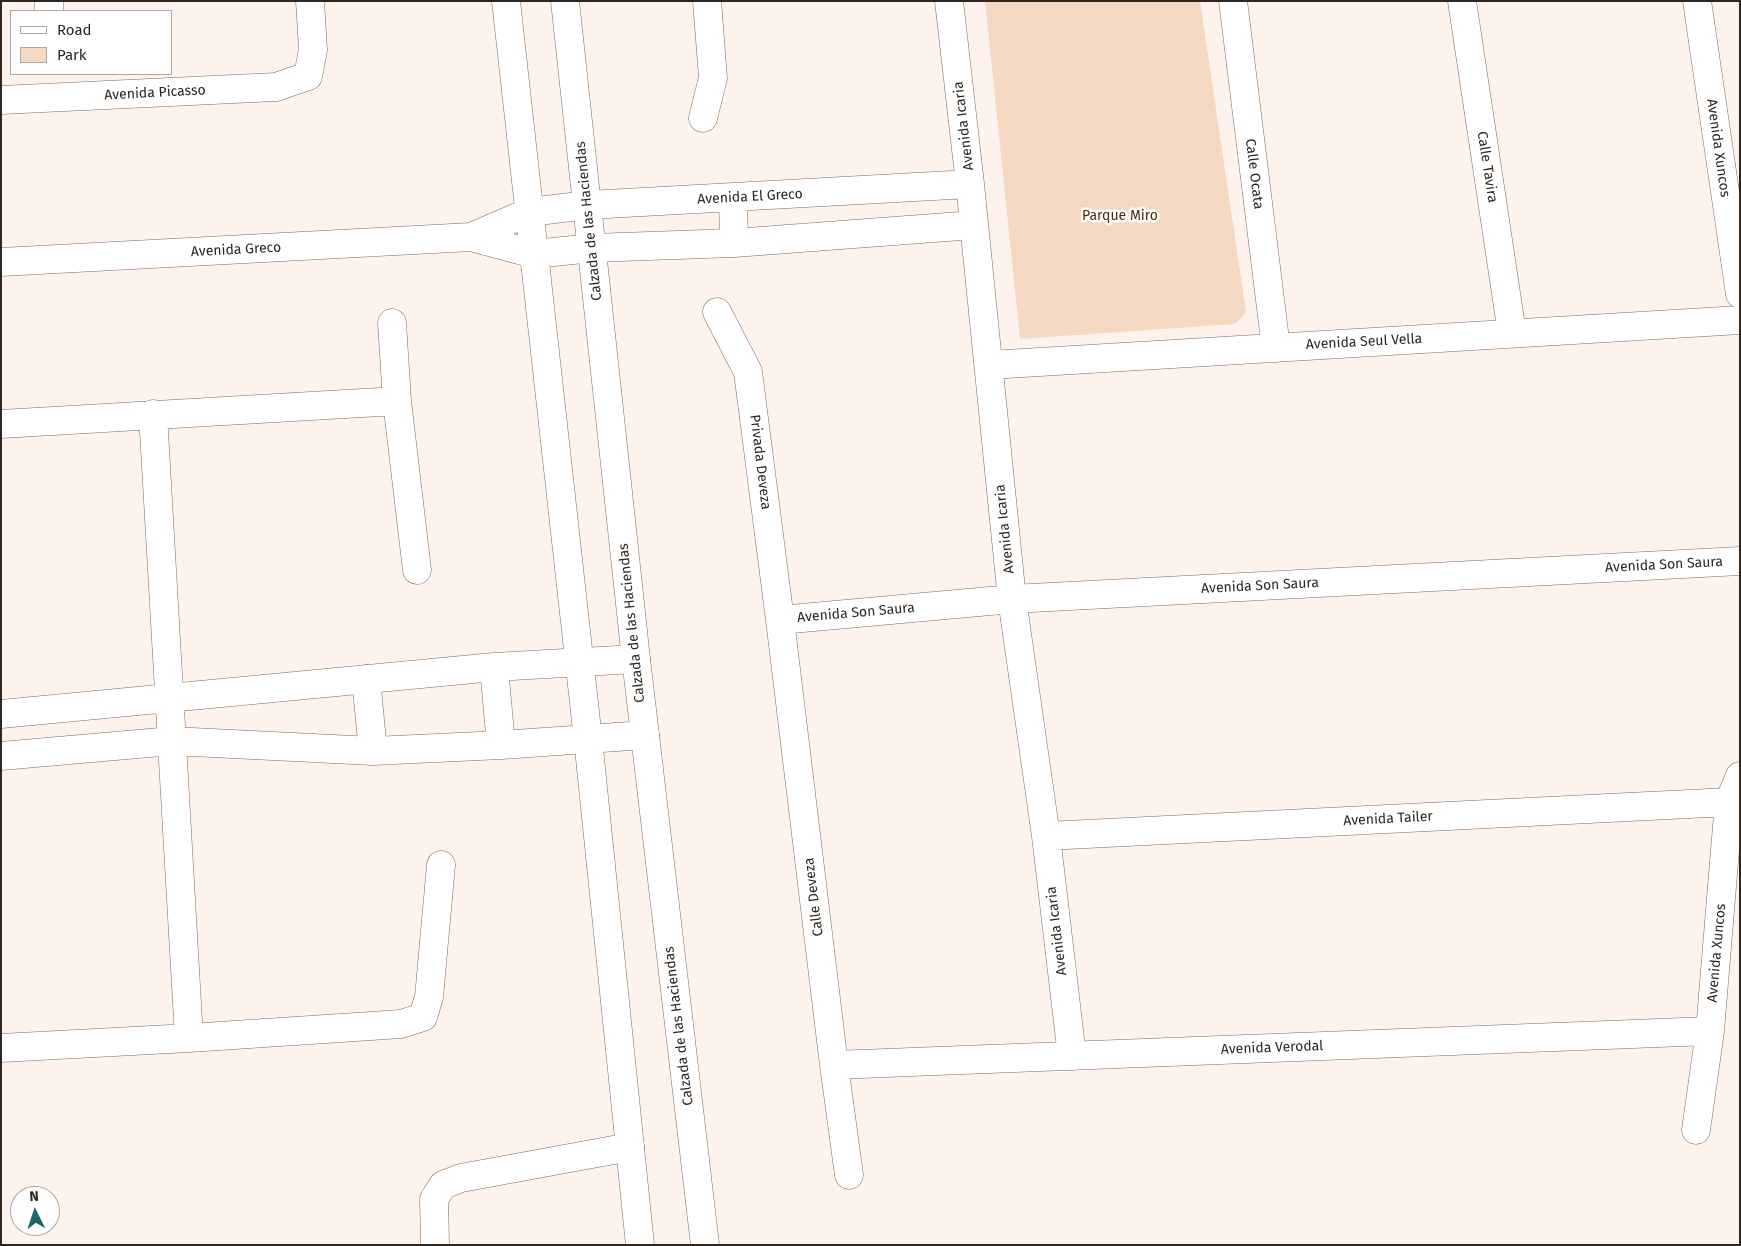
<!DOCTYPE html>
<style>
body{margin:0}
#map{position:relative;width:1741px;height:1246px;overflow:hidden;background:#fdf3ec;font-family:"Fira Sans",sans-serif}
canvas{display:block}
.frame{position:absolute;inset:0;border:2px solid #2e261f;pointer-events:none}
.legend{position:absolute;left:10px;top:10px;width:162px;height:65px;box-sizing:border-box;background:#fff;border:1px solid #aba8a5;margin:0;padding:6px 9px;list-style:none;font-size:15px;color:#2e261f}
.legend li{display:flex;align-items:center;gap:10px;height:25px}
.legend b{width:25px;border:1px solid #aba8a5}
.north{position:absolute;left:10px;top:1186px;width:50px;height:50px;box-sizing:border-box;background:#fff;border:1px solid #aba8a5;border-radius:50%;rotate:356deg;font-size:14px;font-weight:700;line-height:20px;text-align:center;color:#2e261f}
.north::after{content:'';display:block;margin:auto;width:18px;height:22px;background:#19666c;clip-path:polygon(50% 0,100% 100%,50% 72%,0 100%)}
</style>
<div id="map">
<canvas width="1741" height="1246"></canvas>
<div class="frame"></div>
<ul class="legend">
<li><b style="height:6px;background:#fff"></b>Road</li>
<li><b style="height:14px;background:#f5d8c2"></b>Park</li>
</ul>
<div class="north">N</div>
</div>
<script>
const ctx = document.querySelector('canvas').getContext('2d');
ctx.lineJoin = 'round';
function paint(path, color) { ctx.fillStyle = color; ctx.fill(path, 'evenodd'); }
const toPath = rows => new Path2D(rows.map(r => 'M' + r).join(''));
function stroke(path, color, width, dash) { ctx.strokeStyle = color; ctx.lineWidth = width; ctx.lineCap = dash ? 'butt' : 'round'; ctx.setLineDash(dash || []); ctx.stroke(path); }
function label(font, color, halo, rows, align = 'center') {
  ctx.font = font + ' "Fira Sans",sans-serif'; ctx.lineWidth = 5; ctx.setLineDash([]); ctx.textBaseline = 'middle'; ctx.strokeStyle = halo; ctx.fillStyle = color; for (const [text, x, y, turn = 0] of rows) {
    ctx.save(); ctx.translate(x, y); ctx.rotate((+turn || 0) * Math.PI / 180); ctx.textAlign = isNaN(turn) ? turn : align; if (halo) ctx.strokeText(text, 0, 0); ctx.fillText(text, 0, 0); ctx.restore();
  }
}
paint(toPath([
 [985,1,1200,1,1246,312,1235,324,1020,339]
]), '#f5d8c2');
const minor = toPath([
 [49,1,49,11],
 [949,1,970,184,1012,599,1046,836,1072,1056],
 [1233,1,1276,348],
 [1462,1,1512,333],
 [1697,1,1740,294],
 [1,100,276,87,308,76,313,50,310,1],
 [703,118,713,78,707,1],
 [733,198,734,243],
 [471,237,529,212,588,205,970,184],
 [1,262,471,237,534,254,592,248,734,243,974,225],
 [717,312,748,372,780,620,834,1065,849,1175],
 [392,323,397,401,417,570],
 [989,365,1740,320],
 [153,414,189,1038],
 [1,424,397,401],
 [780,620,1012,599,1740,561],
 [494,667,501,745],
 [366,679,373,751],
 [1,714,494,667,636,659],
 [1,756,172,741,373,751,501,745,645,735],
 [1046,836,1729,802],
 [1,1048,189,1038,401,1024,423,1017,429,997,441,865],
 [834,1065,1710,1031],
 [1696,1130,1710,1031,1729,802,1740,776],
 [435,1245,434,1199,443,1185,461,1178,630,1147]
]);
const major = toPath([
 [506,1,588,739,640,1245],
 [565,1,636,659,705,1245]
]);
stroke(minor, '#7d695a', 29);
stroke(major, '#7d695a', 29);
stroke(minor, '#fff', 28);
stroke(major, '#fff', 28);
label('14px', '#2e261f', '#fff', [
 ["Avenida Picasso",155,93,-3],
 ["Avenida Icaria",964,126,-97],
 ["Avenida Xuncos",1718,148,82],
 ["Calle Tavira",1487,167,81],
 ["Calle Ocata",1254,174,83],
 ["Avenida El Greco",750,197,-3],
 ["Calzada de las Haciendas",589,221,-96],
 ["Avenida Greco",236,250,-3],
 ["Avenida Seul Vella",1364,342,-3],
 ["Privada Deveza",760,462,83],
 ["Avenida Icaria",1005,529,-96],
 ["Avenida Son Saura",1664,565,-3],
 ["Avenida Son Saura",1260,586,-3],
 ["Avenida Son Saura",856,613,-5],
 ["Calzada de las Haciendas",632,623,-96],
 ["Avenida Tailer",1388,819,-3],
 ["Calle Deveza",814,897,-97],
 ["Avenida Icaria",1057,931,-97],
 ["Avenida Xuncos",1717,953,-85],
 ["Calzada de las Haciendas",679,1026,-97],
 ["Avenida Verodal",1272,1048,-2]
]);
label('14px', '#522b06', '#fff', [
 ["Parque Miro",1120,216]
]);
</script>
